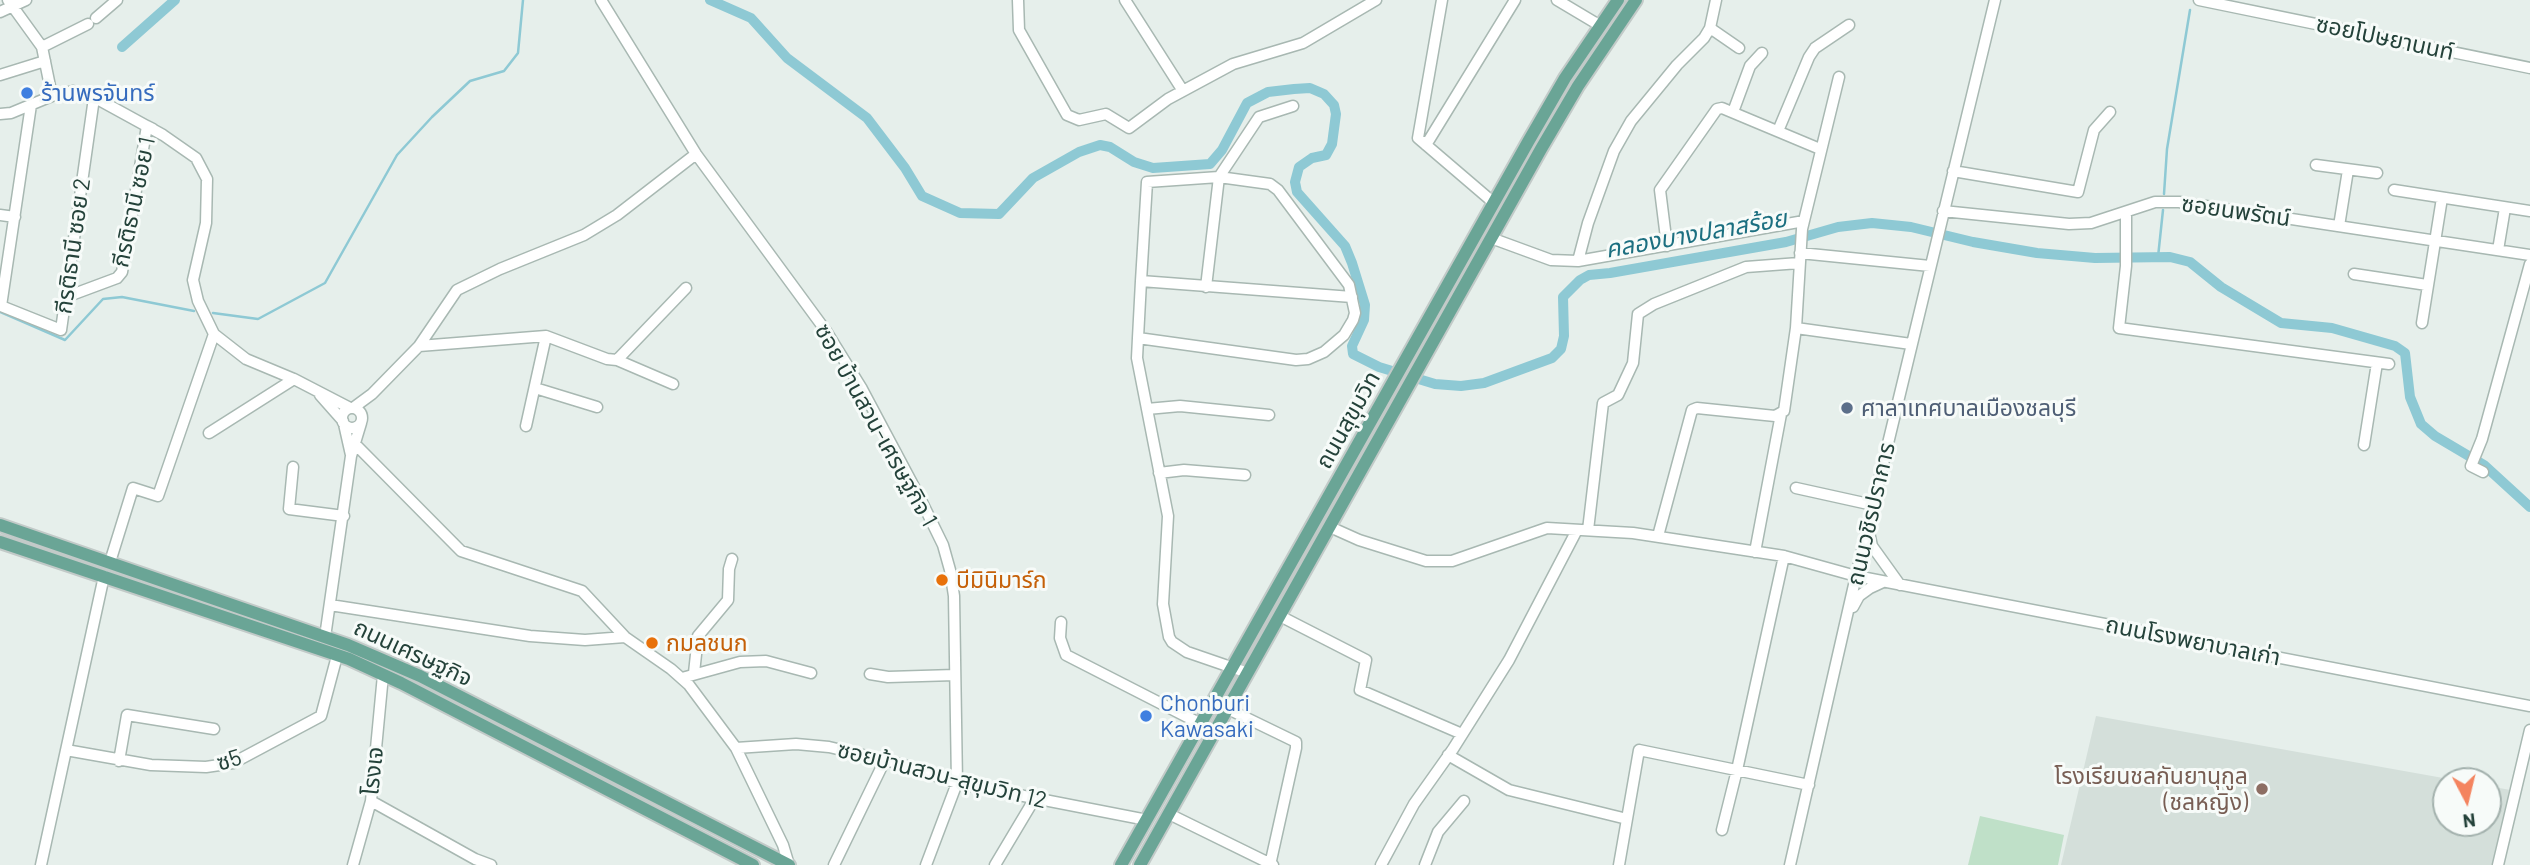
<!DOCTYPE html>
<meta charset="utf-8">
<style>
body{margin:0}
#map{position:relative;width:2530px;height:865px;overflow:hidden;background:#e6efeb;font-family:Barlow,sans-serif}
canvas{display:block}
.north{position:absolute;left:2432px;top:767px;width:70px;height:70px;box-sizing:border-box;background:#f7fbf9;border:2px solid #a3b1ad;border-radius:50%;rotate:173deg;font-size:19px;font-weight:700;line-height:28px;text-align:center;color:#24423a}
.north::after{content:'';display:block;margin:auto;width:24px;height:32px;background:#f4845f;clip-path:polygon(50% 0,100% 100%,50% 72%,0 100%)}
</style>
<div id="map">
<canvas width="2530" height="865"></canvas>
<div class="north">N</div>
</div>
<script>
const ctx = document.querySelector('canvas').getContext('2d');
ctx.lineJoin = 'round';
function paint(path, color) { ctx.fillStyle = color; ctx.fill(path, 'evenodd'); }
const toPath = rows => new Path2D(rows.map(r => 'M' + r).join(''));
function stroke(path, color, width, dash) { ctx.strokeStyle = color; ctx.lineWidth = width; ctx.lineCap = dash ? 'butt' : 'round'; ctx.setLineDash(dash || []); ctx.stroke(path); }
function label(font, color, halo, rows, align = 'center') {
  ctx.font = font + ' Barlow,"Noto Sans Thai",sans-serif'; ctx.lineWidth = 6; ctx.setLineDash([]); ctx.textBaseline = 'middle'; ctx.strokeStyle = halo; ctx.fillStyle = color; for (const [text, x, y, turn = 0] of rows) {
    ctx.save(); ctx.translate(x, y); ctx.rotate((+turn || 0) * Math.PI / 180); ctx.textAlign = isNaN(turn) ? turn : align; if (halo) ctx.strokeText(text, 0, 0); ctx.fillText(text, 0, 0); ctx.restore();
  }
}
paint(toPath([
 [2096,716,2460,781,2446,781,2446,823,2488,823,2488,786,2516,791,2498,865,2061,865]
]), '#d4dfda');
paint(toPath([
 [1980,816,2064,835,2058,865,1968,865]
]), '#bfe0c8');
stroke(toPath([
 [2164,194,2167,149,2190,10],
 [2158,257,2163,210],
 [0,312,65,340,103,299,122,297,194,311],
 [213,313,258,319,325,283,397,155,432,117,470,81,504,71,518,53,523,0]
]), '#8ec9d4', 2.5);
stroke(toPath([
 [710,0,751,18,787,58,867,118,905,168,922,196,960,213,999,214,1033,178,1079,152,1100,145,1110,147,1134,162,1153,168,1210,164,1222,150,1247,103,1268,92,1294,89,1310,88,1324,94,1334,105,1336,114,1332,144,1326,155,1312,158,1299,167,1295,182,1297,192,1345,246,1352,263,1365,305,1364,320,1352,346,1353,354,1379,367,1435,384,1461,386,1484,383,1552,358,1561,349,1564,336,1563,297,1580,280,1589,275,1610,273,1786,242,1838,227,1872,223,1911,227,1973,242,2037,253,2095,258,2170,257,2190,262,2221,287,2281,323,2332,328,2395,346,2405,353,2410,397,2421,424,2435,436,2484,465,2530,507],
 [122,47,175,0]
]), '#8ec9d4', 10);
const minor = toPath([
 [8,0,42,47,52,96],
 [601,0,696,154,826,331,862,389,920,498,943,545,950,570,954,596,957,783,926,865],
 [1018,0,1019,30,1067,115,1079,120,1106,114,1129,128,1168,99,1233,64,1303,43,1376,0],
 [1125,0,1183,91],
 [1442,0,1418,138,1494,203],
 [1557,0,1599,25],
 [2199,0,2530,68],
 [0,12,26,0],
 [96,18,117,0],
 [1710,28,1739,48],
 [42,47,88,24],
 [0,75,45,61],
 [31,105,1,306,61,330,94,98],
 [1733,112,1750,66,1762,53],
 [0,114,11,113,52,96,73,91,101,101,163,135,196,158,207,179,206,223,193,280,198,301,214,334,246,359,294,379,350,408],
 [1778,131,1809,57,1815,48,1849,25],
 [1426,145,1515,0],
 [2316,165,2377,173],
 [1953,171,2078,192,2094,130,2110,112],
 [2394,190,2530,211],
 [1943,211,2069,224,2091,223,2155,202,2179,202,2530,255],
 [2126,212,2126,266,2119,328,2389,364],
 [0,215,15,217],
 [2339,226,2348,170],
 [1491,238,1551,260,1578,261,1804,221],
 [1667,246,1660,190,1717,109,1722,108,1820,149],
 [2498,250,2505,208],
 [1800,253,1930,266],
 [1578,261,1588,223,1614,151,1631,121,1677,65,1704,38,1710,28,1716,0],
 [2354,274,2427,285],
 [1141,281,1352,297],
 [1206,287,1219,177,1259,117,1293,106],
 [66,297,117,278,122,272,147,126,153,129],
 [2422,323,2442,198],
 [1796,328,1911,344],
 [1138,338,1296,360,1308,359,1324,352,1344,335,1353,320,1355,313,1349,285,1278,190,1270,184,1219,177,1147,182,1141,281,1138,338,1137,358,1168,516,1163,604,1169,637,1172,642,1187,652,1248,673],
 [419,346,546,336,607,359,617,360,673,384],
 [617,360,686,288],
 [535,388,597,407],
 [320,395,343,421],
 '342 418a10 10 0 1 1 20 0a10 10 0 1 1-20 0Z',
 [353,408,372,394,419,346,457,290,500,269,584,235,617,215,696,154],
 [1147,409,1180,406,1269,415],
 [344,424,351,455],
 [526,426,546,336],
 [209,433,294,379],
 [355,444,461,551,582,591,625,637,671,669,689,685,736,748,783,845,789,865],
 [2364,445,2377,363],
 [293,467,289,509,344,516],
 [2483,472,2471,466,2482,439,2530,264],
 [1159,473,1184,470,1245,475],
 [1796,488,1873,505],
 [1330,527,1359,540,1426,561,1452,561,1547,528,1633,533,1784,556,1856,576,2530,706],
 [1588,530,1603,403,1618,395,1633,363,1638,314,1654,304,1746,267,1799,263],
 [1869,532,1872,546,1900,585],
 [1658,536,1692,410,1697,408,1775,416,1784,411,1796,328,1802,229,1839,77],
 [1755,552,1781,414],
 [110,562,133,488,158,496,214,334],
 [330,605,530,636,585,640,625,637],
 [1853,607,1859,596,1870,588,1883,582],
 [1280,616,1366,660,1360,690,1462,734],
 [1061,622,1060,638,1066,655,1201,724],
 [325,637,351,456,361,423],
 [694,673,698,636,728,600,729,569,732,559],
 [870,674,888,677,955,675],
 [682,678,740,662,766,661,811,673],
 [1228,709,1296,742,1296,748,1270,865],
 [736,748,796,744,829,747,901,764,957,783,1147,820],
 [66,750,151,765,206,767,233,763,321,716,337,656],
 [1448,755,1509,790,1627,819],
 [119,761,127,715,214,729],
 [371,801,475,859,491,865],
 [1169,814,1273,865],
 [1722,830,1737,770,1784,556],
 [41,865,104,576],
 [353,865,371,801,383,675],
 [834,865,885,760],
 [995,865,1035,798],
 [1381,865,1414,804,1453,749,1509,660,1577,530],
 [1425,865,1438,832,1464,801],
 [1619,865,1639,750,1809,785],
 [1790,865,1856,576,1995,0],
 [2498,865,2530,730]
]);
const major = toPath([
 [0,525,348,645,420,676,789,865],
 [0,542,349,659,401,683,753,865],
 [1121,865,1528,142,1565,78,1618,0],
 [1140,865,1541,149,1578,86,1636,0]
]);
stroke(minor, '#a8b8b2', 13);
stroke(major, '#c2cac8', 16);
stroke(minor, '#fff', 10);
stroke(major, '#6aa596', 12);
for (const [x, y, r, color] of [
 [27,93,7,"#3f7fe0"],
 [1847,408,7,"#5c6f8a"],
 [942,580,7,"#e8710a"],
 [652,643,7,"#e8710a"],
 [1146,716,7,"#3f7fe0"],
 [2262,789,7,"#8d6e63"]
]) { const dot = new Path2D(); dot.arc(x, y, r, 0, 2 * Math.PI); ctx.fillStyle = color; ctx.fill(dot); stroke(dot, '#f7fbf9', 2.5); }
label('23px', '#24423a', '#f7fbf9', [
 ["ซอยโปษยานนท์",2385,38,12],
 ["กีรติธานี ซอย 1",134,202,-78],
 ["ซอยนพรัตน์",2236,211,8],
 ["กีรติธานี ซอย 2",73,246,-82],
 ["ถนนสุขุมวิท",1348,420,-61],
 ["ซอย บ้านสวน-เศรษฐกิจ 1",876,425,61],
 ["ถนนวชิรปราการ",1871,514,-77],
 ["ถนนโรงพยาบาลเก่า",2193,641,11],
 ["ถนนเศรษฐกิจ",413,653,25],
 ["ซ5",229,760,-17],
 ["โรงเจ",373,771,-84],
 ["ซอยบ้านสวน-สุขุมวิท 12",942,775,14]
]);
label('23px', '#366cbe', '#f7fbf9', [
 ["ร้านพรจันทร์",41,93],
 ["Chonburi",1160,703],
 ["Kawasaki",1160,729]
], 'left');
label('23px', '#4e5e75', '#f7fbf9', [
 ["ศาลาเทศบาลเมืองชลบุรี",1861,408]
], 'left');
label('23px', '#c56008', '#f7fbf9', [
 ["บีมินิมาร์ก",956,580],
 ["กมลชนก",666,643]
], 'left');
label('23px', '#785e54', '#f7fbf9', [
 ["โรงเรียนชลกันยานุกูล",2248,776],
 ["(ชลหญิง)",2248,802]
], 'right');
label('italic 24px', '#1c6f80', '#f7fbf9', [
 ["คลองบางปลาสร้อย",1696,234,-10]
]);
</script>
